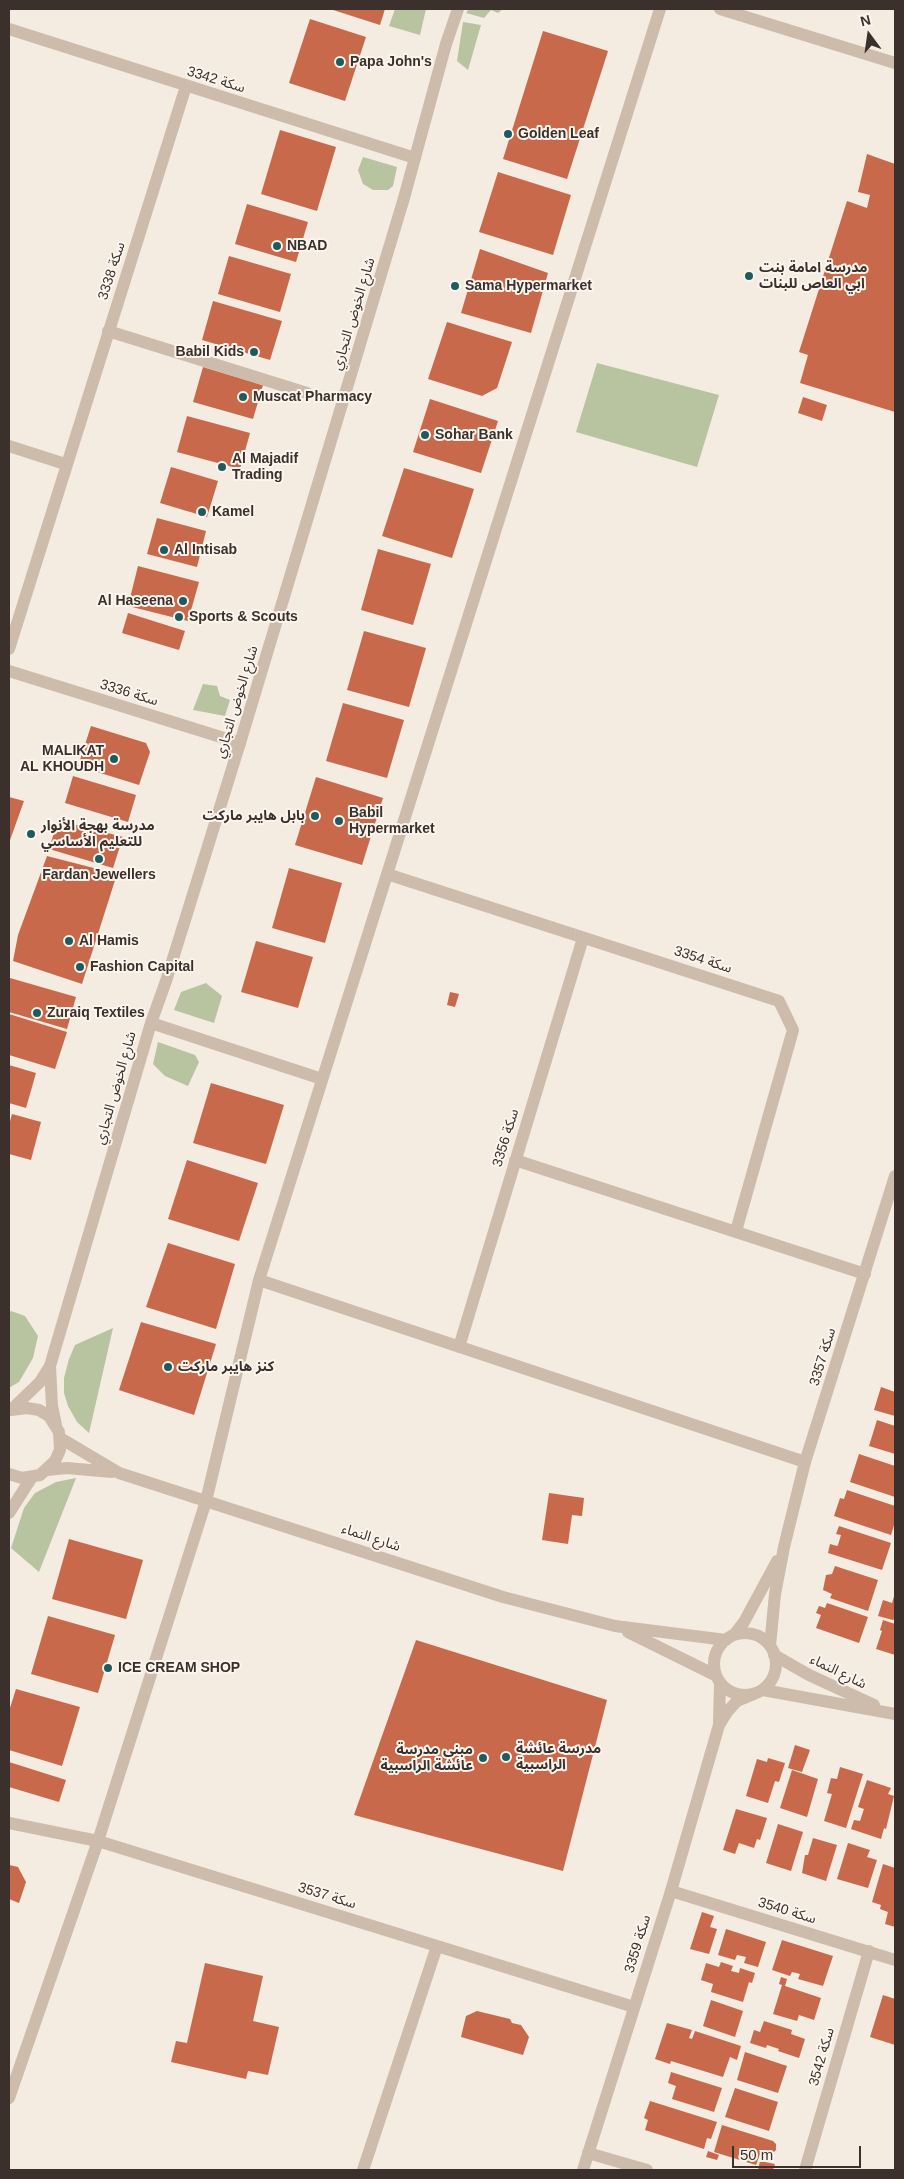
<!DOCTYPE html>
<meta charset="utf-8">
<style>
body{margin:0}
#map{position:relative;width:904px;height:2179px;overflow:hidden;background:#f4ebe1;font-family:Arial,sans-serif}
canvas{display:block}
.frame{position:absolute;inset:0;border:10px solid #3b302b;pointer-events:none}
.north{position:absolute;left:844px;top:10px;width:50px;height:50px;-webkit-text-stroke:4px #fbf5ee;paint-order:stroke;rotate:346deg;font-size:14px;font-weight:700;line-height:20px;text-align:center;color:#3b302b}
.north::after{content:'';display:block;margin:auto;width:18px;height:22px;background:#3b302b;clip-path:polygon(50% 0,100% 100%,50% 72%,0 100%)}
.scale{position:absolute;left:732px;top:2146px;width:129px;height:22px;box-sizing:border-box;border:2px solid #3b302b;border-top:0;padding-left:6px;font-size:15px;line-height:18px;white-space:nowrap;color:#3b302b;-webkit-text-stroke:4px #fbf5ee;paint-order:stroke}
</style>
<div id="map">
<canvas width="904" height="2179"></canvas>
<div class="frame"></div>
<div class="north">N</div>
<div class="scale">50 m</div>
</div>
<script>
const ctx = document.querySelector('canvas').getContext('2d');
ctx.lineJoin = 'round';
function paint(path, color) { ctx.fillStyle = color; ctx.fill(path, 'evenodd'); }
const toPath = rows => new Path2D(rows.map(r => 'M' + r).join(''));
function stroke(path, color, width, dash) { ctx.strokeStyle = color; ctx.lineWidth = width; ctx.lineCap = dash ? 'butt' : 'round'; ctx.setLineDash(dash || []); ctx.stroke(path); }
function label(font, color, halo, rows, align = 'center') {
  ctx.font = font + ' Arial,"Noto Sans Arabic",sans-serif'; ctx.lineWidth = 4; ctx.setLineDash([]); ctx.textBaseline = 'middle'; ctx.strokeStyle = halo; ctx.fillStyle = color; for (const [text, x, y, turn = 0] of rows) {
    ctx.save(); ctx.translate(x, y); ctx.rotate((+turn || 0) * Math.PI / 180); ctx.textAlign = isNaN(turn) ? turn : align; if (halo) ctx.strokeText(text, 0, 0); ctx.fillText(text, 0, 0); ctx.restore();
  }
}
paint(toPath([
 [395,9,426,9,420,35,389,26],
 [469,9,503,9,498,13,491,10,484,18,466,13],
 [463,22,481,25,468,70,457,61],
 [363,157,397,167,393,186,388,190,373,190,363,184,358,170],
 [597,363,719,395,697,467,576,432],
 [203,684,217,686,220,696,230,700,225,716,193,710],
 [206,983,222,996,214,1023,174,1010,181,992],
 [158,1042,195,1055,199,1062,188,1086,165,1076,153,1064],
 [11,1311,25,1316,38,1336,33,1358,19,1382,9,1388,9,1313],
 [113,1328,89,1433,77,1422,68,1406,64,1393,64,1378,69,1359,75,1345],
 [76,1478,39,1572,11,1548,24,1508,35,1493,56,1482]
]), '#b8c4a0');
paint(toPath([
 [330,9,385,9,380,25],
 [310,19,366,37,345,101,289,83],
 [543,31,608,51,567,179,503,159],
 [280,130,336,147,317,211,261,194],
 [867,154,895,164,895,412,800,383,808,355,799,352,847,201,867,208,870,195,858,192],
 [498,172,571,195,553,255,479,232],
 [247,204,308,222,296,262,235,244],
 [480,249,548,273,531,333,461,313],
 [229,256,291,274,280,312,218,294],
 [213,301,282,321,270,360,202,340],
 [447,322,512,342,497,388,482,396,428,379],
 [203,367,263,385,253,419,193,402],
 [803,397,827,405,822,421,798,413],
 [430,399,498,421,481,473,413,452],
 [187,416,250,433,240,469,177,452],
 [171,467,218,481,207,517,160,503],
 [404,468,474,489,452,558,382,536],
 [157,518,206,531,197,567,147,554],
 [378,549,431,564,413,625,361,610],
 [138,566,199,582,188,621,128,606],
 [128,613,185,631,179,650,122,633],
 [364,631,426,648,409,707,347,690],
 [343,703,404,720,387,778,326,761],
 [91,726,146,743,150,752,139,785,78,766],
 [73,776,136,795,128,822,65,803],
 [316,777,383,798,362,865,295,845],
 [9,797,24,801,9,843],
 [58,820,123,837,113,868,49,849],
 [47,856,117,874,82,984,13,961,18,935],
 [289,868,342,883,325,943,272,928],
 [256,941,313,957,298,1008,241,992],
 [10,978,76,997,67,1029,9,1012],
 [450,992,459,994,455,1007,447,1005],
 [9,1014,67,1032,55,1069,9,1055],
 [9,1065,36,1073,26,1108,9,1103],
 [211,1083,284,1105,266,1164,193,1143],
 [12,1114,41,1122,31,1160,9,1154,9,1125],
 [187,1160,258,1183,239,1241,168,1219],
 [168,1243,235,1264,216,1329,146,1307],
 [141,1322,216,1344,194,1415,119,1390],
 [881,1387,895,1392,895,1416,874,1410],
 [877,1420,895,1426,895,1454,869,1446],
 [859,1454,895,1466,895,1497,850,1482],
 [847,1490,895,1506,895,1522,891,1535,834,1516,840,1498,844,1499],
 [549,1493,584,1498,582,1516,572,1515,568,1544,542,1540],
 [839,1526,891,1543,882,1570,828,1553,830,1544,837,1546,838,1545,841,1535,836,1534],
 [69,1539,143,1560,126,1619,52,1599],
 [835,1566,878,1580,868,1611,830,1598,832,1594,823,1590,826,1575,832,1574],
 [895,1593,895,1618,893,1620,878,1616,883,1600,892,1603],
 [827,1603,868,1617,859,1643,816,1628,821,1615,816,1613,819,1606,825,1608],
 [48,1616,115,1635,98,1693,31,1674],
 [883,1620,895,1624,895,1655,876,1649,882,1631,880,1630],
 [416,1640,607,1700,563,1871,354,1815],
 [16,1689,80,1707,62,1766,9,1750,9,1711],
 [795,1745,810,1750,802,1772,788,1768],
 [768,1758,785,1763,779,1782,775,1781,768,1803,746,1796,757,1759,767,1762],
 [9,1762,66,1780,59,1802,9,1787],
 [840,1767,863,1774,846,1828,824,1821,832,1794,827,1793,831,1778,837,1779],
 [792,1770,818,1779,807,1817,780,1808],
 [867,1780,891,1788,888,1794,894,1796,886,1829,884,1828,881,1839,851,1829,854,1820,860,1821,864,1809,858,1807],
 [736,1809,767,1818,760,1840,757,1839,754,1848,739,1843,735,1854,723,1850],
 [778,1824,803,1832,791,1871,766,1863],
 [813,1838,837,1845,826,1881,802,1873,805,1855,808,1855],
 [848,1843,870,1850,867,1857,877,1860,868,1888,837,1879],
 [883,1864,895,1868,895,1927,885,1924,888,1912,880,1909,881,1905,872,1902],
 [9,1865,18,1867,26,1882,19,1903,9,1899],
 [702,1912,714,1916,710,1927,717,1929,709,1954,690,1949],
 [726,1929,766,1942,758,1967,744,1963,746,1957,737,1955,735,1960,718,1955],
 [782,1940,833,1956,823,1986,798,1979,800,1974,792,1972,790,1976,772,1970],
 [721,1962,733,1966,731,1971,739,1973,740,1968,755,1973,752,1983,749,1982,743,2002,711,1992,713,1984,701,1980,706,1963,719,1967],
 [205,1963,263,1976,253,2021,279,2027,268,2075,248,2071,246,2079,171,2062,176,2041,187,2043],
 [781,1977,787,1979,785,1986,821,1998,814,2020,799,2015,797,2021,773,2014,782,1985,779,1984],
 [883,1995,895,1999,895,2045,870,2037],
 [711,2000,743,2011,735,2037,703,2026],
 [477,2011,510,2019,512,2023,521,2025,529,2037,523,2055,461,2037,466,2016],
 [764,2021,792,2030,791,2034,805,2039,799,2058,778,2051,779,2049,767,2045,766,2048,750,2043,754,2030,760,2032],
 [667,2023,692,2030,689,2038,692,2039,695,2031,741,2046,737,2060,730,2057,723,2077,671,2061,670,2064,655,2059],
 [745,2052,787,2066,778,2093,737,2080],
 [671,2072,722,2088,714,2112,672,2099,676,2086,668,2083],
 [735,2088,778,2102,769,2131,725,2117],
 [650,2101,717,2122,711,2139,707,2138,704,2149,645,2130,648,2120,644,2118],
 [722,2125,773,2141,776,2144,776,2150,774,2152,769,2151,767,2157,760,2154,756,2165,714,2152],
 [708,2151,719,2155,717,2160,706,2157],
 [760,2161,775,2164,773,2170,758,2170]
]), '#c8694b');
stroke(toPath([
 [9,29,415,158],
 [108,331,307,393],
 [9,446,65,464],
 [9,649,186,86],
 [9,671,240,743],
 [387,874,779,1001,793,1030,736,1231],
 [151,1023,322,1079],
 [515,1160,865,1274],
 [259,1280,805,1462],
 [459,1347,583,938],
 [9,1823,98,1841,634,2007],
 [671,1891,895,1960],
 [9,2098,98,1841,206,1501,259,1280,660,9],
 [588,2153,647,2170],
 [363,2170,437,1946],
 [805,2170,869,1951]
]), '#cdbbac', 12);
stroke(toPath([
 [720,9,895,63],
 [50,1366,52,1406,56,1425],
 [13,1408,40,1382,50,1366,151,1023,166,981,240,743,404,198,446,44,458,9],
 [60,1438,119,1473,503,1597,615,1626,726,1640],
 [47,1470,67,1468,112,1472],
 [9,1474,22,1478,40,1475,55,1461,60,1450,59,1432,49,1416,39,1410,27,1408,11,1410],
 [9,1513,32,1477],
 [628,1632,715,1675],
 '714 1664a31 31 0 1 1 62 0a31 31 0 1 1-62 0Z',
 [734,1635,744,1622,777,1561],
 [770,1646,775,1594,784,1547,805,1462,895,1176],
 [774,1655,809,1675,874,1705],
 [763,1690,895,1714],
 [719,1723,720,1683],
 [583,2170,671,1891,719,1725,727,1712,737,1701,754,1694]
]), '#cdbbac', 12);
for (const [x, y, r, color] of [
 [340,62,5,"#1f5a5e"],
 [508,134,5,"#1f5a5e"],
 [277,246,5,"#1f5a5e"],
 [749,276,5,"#1f5a5e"],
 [455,286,5,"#1f5a5e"],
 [254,352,5,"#1f5a5e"],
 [243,397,5,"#1f5a5e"],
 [425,435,5,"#1f5a5e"],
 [222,467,5,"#1f5a5e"],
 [202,512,5,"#1f5a5e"],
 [164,550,5,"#1f5a5e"],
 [183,601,5,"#1f5a5e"],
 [179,617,5,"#1f5a5e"],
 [114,759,5,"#1f5a5e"],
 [315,816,5,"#1f5a5e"],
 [339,821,5,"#1f5a5e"],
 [31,834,5,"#1f5a5e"],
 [99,859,5,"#1f5a5e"],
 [69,941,5,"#1f5a5e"],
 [80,967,5,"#1f5a5e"],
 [37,1013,5,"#1f5a5e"],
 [168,1367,5,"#1f5a5e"],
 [108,1668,5,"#1f5a5e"],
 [506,1757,5,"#1f5a5e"],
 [483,1758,5,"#1f5a5e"]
]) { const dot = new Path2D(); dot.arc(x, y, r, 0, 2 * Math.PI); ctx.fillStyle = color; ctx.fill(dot); stroke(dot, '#fbf5ee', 2); }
label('bold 14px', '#3b302b', '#fbf5ee', [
 ["Papa John's",350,62],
 ["Golden Leaf",518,134],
 ["NBAD",287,246],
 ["مدرسة امامة بنت",759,268],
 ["ابي العاص للبنات",759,284],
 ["Sama Hypermarket",465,286],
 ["Babil Kids",244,352,"right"],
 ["Muscat Pharmacy",253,397],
 ["Sohar Bank",435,435],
 ["Al Majadif",232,459],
 ["Trading",232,475],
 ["Kamel",212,512],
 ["Al Intisab",174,550],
 ["Al Haseena",173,601,"right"],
 ["Sports & Scouts",189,617],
 ["MALIKAT",104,751,"right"],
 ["AL KHOUDH",104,767,"right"],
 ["Babil",349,813],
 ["Hypermarket",349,829],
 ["بابل هايبر ماركت",305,816,"right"],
 ["مدرسة بهجة الأنوار",41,826],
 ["للتعليم الأساسي",41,842],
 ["Fardan Jewellers",99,875,"center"],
 ["Al Hamis",79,941],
 ["Fashion Capital",90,967],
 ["Zuraiq Textiles",47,1013],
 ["كنز هايبر ماركت",178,1367],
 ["ICE CREAM SHOP",118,1668],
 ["مدرسة عائشة",516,1749],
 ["الراسبية",516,1765],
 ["مبنى مدرسة",473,1750,"right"],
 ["عائشة الراسبية",473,1766,"right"]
], 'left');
label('14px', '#3b302b', '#fbf5ee', [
 ["سكة 3342",216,80,17],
 ["سكة 3338",112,271,-72],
 ["شارع الخوض التجاري",354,314,-73],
 ["سكة 3336",129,693,17],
 ["شارع الخوض التجاري",237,702,-73],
 ["سكة 3354",703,960,18],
 ["شارع الخوض التجاري",116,1088,-74],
 ["سكة 3356",506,1138,-73],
 ["سكة 3357",823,1357,-73],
 ["شارع النماء",371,1538,18],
 ["شارع النماء",838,1672,26],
 ["سكة 3537",327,1896,17],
 ["سكة 3540",787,1911,17],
 ["سكة 3359",638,1944,-73],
 ["سكة 3542",822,2057,-74]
]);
</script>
